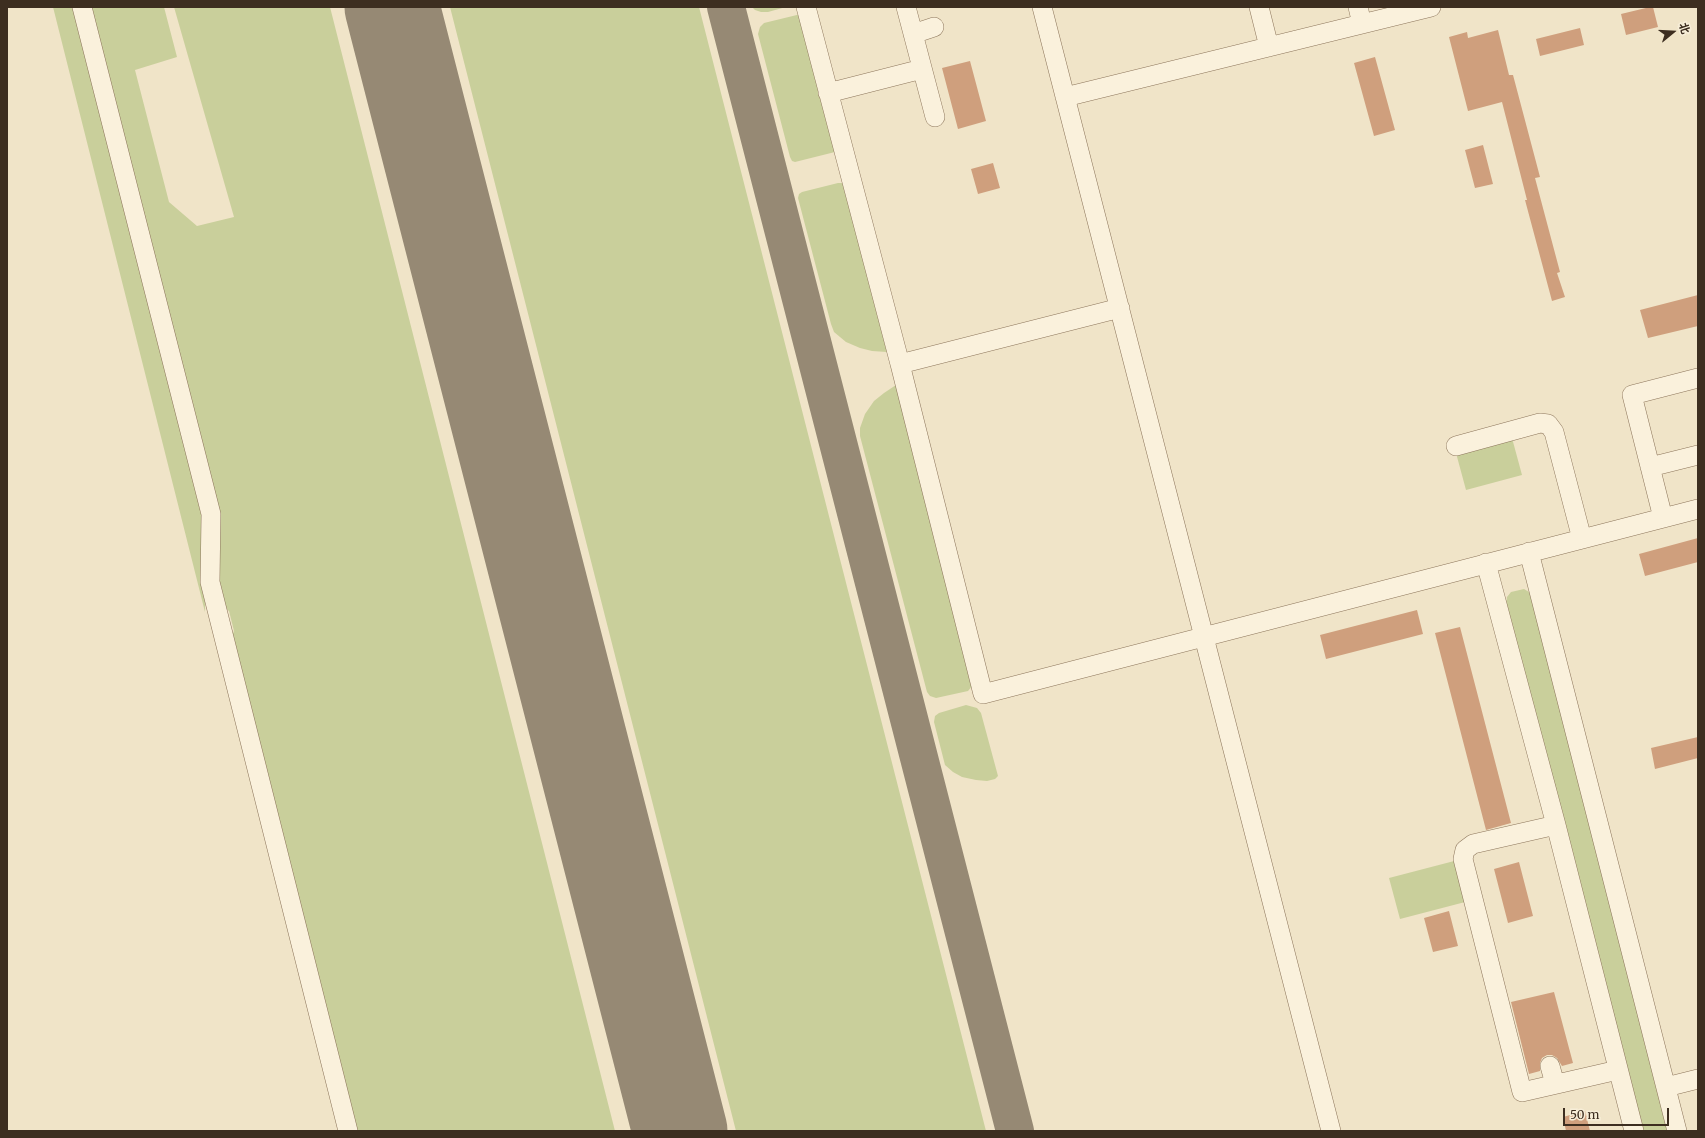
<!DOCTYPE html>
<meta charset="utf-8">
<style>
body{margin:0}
#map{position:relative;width:1705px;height:1138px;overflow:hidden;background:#f0e4c8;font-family:Merriweather,"Noto Sans SC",serif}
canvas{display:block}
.frame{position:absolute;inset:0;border:8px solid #3d2e20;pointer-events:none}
.north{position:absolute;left:1653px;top:12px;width:40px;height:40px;-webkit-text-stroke:3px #f7eed8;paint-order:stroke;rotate:72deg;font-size:11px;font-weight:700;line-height:16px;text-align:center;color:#3d2e20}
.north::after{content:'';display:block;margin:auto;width:14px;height:18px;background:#3d2e20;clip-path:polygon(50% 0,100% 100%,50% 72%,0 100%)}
.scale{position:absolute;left:1563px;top:1108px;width:106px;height:18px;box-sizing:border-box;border:2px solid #3d2e20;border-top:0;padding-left:5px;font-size:12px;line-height:14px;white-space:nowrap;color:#3d2e20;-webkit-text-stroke:3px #f7eed8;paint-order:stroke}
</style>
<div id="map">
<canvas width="1705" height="1138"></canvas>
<div class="frame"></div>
<div class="north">北</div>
<div class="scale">50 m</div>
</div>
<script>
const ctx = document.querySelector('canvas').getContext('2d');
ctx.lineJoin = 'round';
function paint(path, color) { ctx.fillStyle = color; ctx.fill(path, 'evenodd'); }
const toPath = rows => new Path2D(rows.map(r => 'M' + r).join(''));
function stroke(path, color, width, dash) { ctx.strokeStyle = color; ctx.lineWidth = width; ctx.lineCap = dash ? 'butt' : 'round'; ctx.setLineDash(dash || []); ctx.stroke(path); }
paint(toPath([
 [53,7,75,7,206,519,205,612],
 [85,7,164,7,177,57,135,70,169,202,197,226,234,217,174,7,330,7,615,1131,354,1131,229,642,234,631,229,611,218,602,215,575],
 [450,7,699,7,986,1131,736,1131],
 [752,7,786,7,768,12,761,12,755,10],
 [801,14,835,152,795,162,792,161,790,157,758,34,760,27,764,23],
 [838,183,842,183,844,187,887,352,872,351,860,348,846,342,834,332,831,324,798,198,799,194,802,192],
 [896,385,973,685,968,691,936,698,930,696,927,692,860,436,860,428,865,414,874,401,884,393],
 [1512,438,1522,475,1466,490,1456,453],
 [1524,589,1529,592,1534,599,1670,1131,1641,1131,1506,604,1507,597,1511,592],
 [966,705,977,708,981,713,998,776,995,779,987,781,976,780,962,777,953,772,945,765,934,722,935,716,939,713],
 [1458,860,1469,901,1400,919,1389,878]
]), '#c9cf9b');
stroke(toPath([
 [726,7,1015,1131]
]), '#968974', 38);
stroke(toPath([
 [392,7,680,1131]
]), '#968974', 95);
paint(toPath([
 [1650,7,1653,7,1658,27,1626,35,1621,14],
 [1580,28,1584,45,1540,56,1536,39],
 [1498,30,1509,75,1513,75,1540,177,1535,178,1560,272,1557,273,1565,297,1552,301,1525,200,1527,200,1502,102,1468,111,1449,37,1467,32,1468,38],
 [1375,57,1395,130,1374,136,1354,63],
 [970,61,986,121,958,129,942,68],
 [1483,145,1493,184,1475,188,1465,150],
 [993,163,1000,188,978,194,971,169],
 [1698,295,1698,326,1648,338,1640,310],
 [1698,538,1698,562,1645,576,1639,554],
 [1417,610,1423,634,1326,659,1320,635],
 [1460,627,1511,823,1486,830,1435,633],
 [1698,737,1698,758,1655,769,1651,748],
 [1519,862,1533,916,1508,923,1494,869],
 [1449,911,1458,946,1433,952,1424,918],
 [1554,992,1573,1063,1562,1066,1557,1058,1552,1055,1547,1055,1542,1058,1540,1063,1540,1071,1529,1074,1511,1002],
 [1585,1111,1590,1131,1566,1131,1563,1117]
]), '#cf9f7d');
const minor = toPath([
 [82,7,211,514,210,582,348,1131],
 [806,7,900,364],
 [906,7,935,117],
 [1042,7,1331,1131],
 [1259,7,1269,47],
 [1358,7,1362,24],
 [913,34,934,27],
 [828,93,922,69],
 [1065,97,1431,7],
 [1120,308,900,364,983,694,1698,509],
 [1456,446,1540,423,1548,424,1554,432,1582,539],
 [1650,467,1698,455],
 [1663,518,1632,395,1698,378],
 [1529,552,1677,1131],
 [1486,563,1556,825,1634,1131],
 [1556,825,1473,844,1465,850,1463,859,1522,1092,1618,1070],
 [1550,1066,1555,1084],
 [1666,1087,1698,1079]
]);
stroke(minor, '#8d765c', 20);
stroke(minor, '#faf1dc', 19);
</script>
